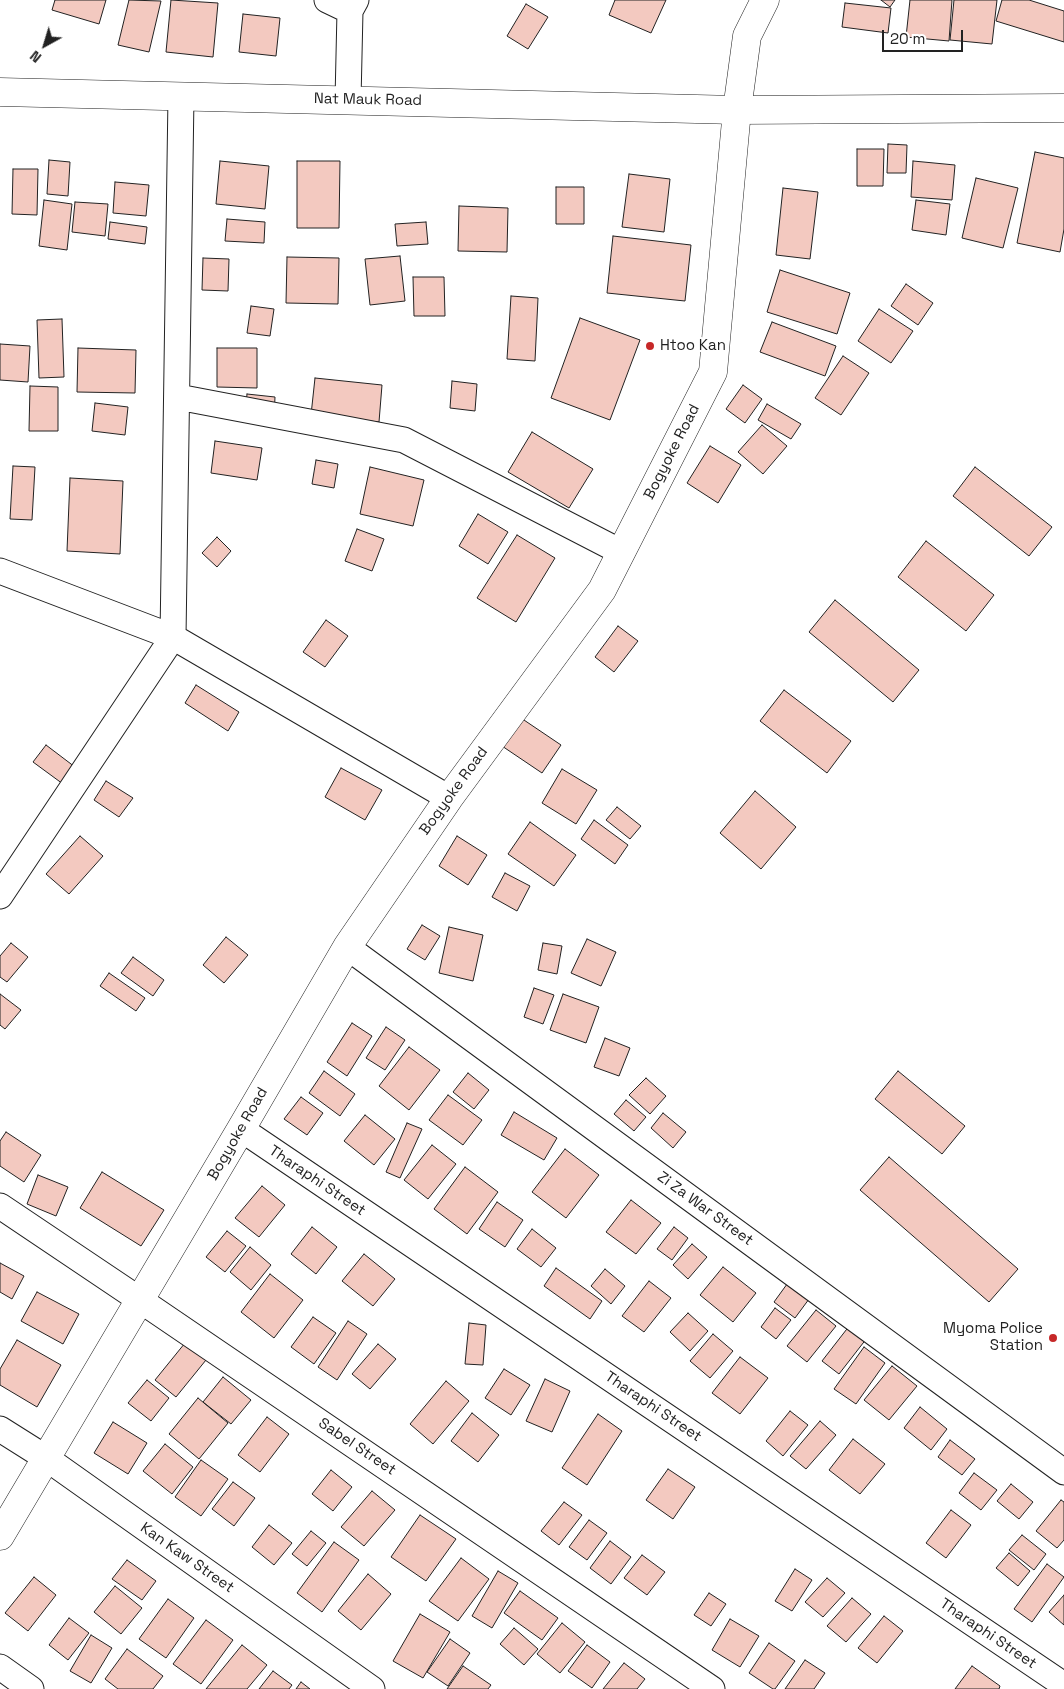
<!DOCTYPE html>
<style>
body{margin:0}
#map{position:relative;width:1064px;height:1689px;overflow:hidden;background:#fff;font-family:"Space Grotesk",sans-serif}
canvas{display:block}
.north{position:absolute;left:20px;top:20px;width:50px;height:50px;-webkit-text-stroke:4px #fff;paint-order:stroke;rotate:219deg;font-size:14px;font-weight:700;line-height:20px;text-align:center;color:#222}
.north::after{content:'';display:block;margin:auto;width:18px;height:22px;background:#222;clip-path:polygon(50% 0,100% 100%,50% 72%,0 100%)}
.scale{position:absolute;left:882px;top:30px;width:81px;height:22px;box-sizing:border-box;border:2px solid #222;border-top:0;padding-left:6px;font-size:15px;line-height:18px;white-space:nowrap;color:#222;-webkit-text-stroke:4px #fff;paint-order:stroke}
</style>
<div id="map">
<canvas width="1064" height="1689"></canvas>
<div class="north">N</div>
<div class="scale">20 m</div>
</div>
<script>
const ctx = document.querySelector('canvas').getContext('2d');
ctx.lineJoin = 'round';
function paint(path, color) { ctx.fillStyle = color; ctx.fill(path, 'evenodd'); }
const toPath = rows => new Path2D(rows.map(r => 'M' + r).join(''));
function stroke(path, color, width, dash) { ctx.strokeStyle = color; ctx.lineWidth = width; ctx.lineCap = dash ? 'butt' : 'round'; ctx.setLineDash(dash || []); ctx.stroke(path); }
function label(font, color, halo, rows, align = 'center') {
  ctx.font = font + ' "Space Grotesk",sans-serif'; ctx.lineWidth = 4; ctx.setLineDash([]); ctx.textBaseline = 'middle'; ctx.strokeStyle = halo; ctx.fillStyle = color; for (const [text, x, y, turn = 0] of rows) {
    ctx.save(); ctx.translate(x, y); ctx.rotate((+turn || 0) * Math.PI / 180); ctx.textAlign = isNaN(turn) ? turn : align; if (halo) ctx.strokeText(text, 0, 0); ctx.fillText(text, 0, 0); ctx.restore();
  }
}
const building = toPath([
 [55,0,106,0,99,24,52,10,55,0],
 [129,0,161,1,149,52,118,45,129,0],
 [171,0,218,3,213,57,166,52,171,0],
 [615,0,666,0,651,33,609,15,615,0],
 [881,0,895,0,890,7,881,0],
 [910,0,952,0,949,41,906,37,910,0],
 [954,0,997,0,992,44,950,40,954,0],
 [1002,0,1029,0,1064,11,1064,42,996,21,1002,0],
 [845,3,891,8,888,33,842,27,845,3],
 [526,4,548,17,528,49,507,36,526,4],
 [243,14,280,18,276,56,239,52,243,14],
 [888,144,907,145,906,173,887,173,888,144],
 [857,149,884,149,883,186,857,186,857,149],
 [1035,152,1064,158,1064,229,1060,252,1017,243,1035,152],
 [49,160,70,162,68,196,47,194,49,160],
 [220,161,269,166,265,209,216,204,220,161],
 [297,161,340,161,339,228,297,228,297,161],
 [913,161,955,165,952,200,911,197,913,161],
 [13,169,38,169,37,215,12,214,13,169],
 [629,174,670,179,664,232,622,227,629,174],
 [976,178,1018,188,1003,248,962,238,976,178],
 [115,182,149,185,146,216,113,213,115,182],
 [556,187,584,187,584,224,556,224,556,187],
 [783,188,818,192,810,259,776,255,783,188],
 [44,200,72,204,67,250,39,246,44,200],
 [916,200,950,204,946,235,912,230,916,200],
 [75,202,108,204,105,236,72,232,75,202],
 [459,206,508,208,507,252,458,251,459,206],
 [227,219,265,222,264,243,225,241,227,219],
 [110,222,147,227,145,244,108,239,110,222],
 [426,222,428,244,397,246,395,224,426,222],
 [613,236,691,245,685,301,607,293,613,236],
 [400,256,405,301,370,305,365,259,400,256],
 [287,257,339,258,338,304,286,303,287,257],
 [203,258,229,259,228,291,202,290,203,258],
 [780,270,850,293,837,334,767,312,780,270],
 [413,277,444,277,445,316,414,316,413,277],
 [906,284,933,303,918,325,891,306,906,284],
 [511,296,538,298,535,361,507,359,511,296],
 [251,306,274,309,270,336,247,333,251,306],
 [879,309,913,331,891,363,858,341,879,309],
 [580,318,640,340,610,420,551,398,580,318],
 [62,319,64,377,39,378,37,320,62,319],
 [772,322,836,346,825,376,760,352,772,322],
 [0,344,30,346,28,382,0,380,0,344],
 [78,348,136,350,135,393,77,392,78,348],
 [217,348,257,348,257,388,217,387,217,348],
 [843,356,869,373,841,415,815,398,843,356],
 [315,378,382,385,379,422,311,415,315,378],
 [452,381,477,384,475,411,450,408,452,381],
 [743,385,762,399,745,423,726,409,743,385],
 [30,386,58,387,58,431,29,431,30,386],
 [247,394,275,397,274,418,245,416,247,394],
 [95,403,128,407,125,435,92,431,95,403],
 [767,404,801,424,791,439,758,420,767,404],
 [762,425,787,446,763,474,738,452,762,425],
 [532,432,593,469,569,508,508,472,532,432],
 [215,441,262,448,257,480,211,473,215,441],
 [710,446,741,465,718,503,687,483,710,446],
 [316,460,338,464,334,488,312,484,316,460],
 [13,466,35,467,32,520,10,519,13,466],
 [370,467,424,480,413,526,360,514,370,467],
 [975,467,1052,527,1029,556,953,496,975,467],
 [70,478,123,481,120,554,67,551,70,478],
 [478,514,508,532,488,564,459,546,478,514],
 [357,529,384,539,372,571,345,561,357,529],
 [517,535,555,558,516,622,477,598,517,535],
 [217,537,231,551,217,567,202,553,217,537],
 [926,541,994,595,966,631,898,577,926,541],
 [835,600,919,670,893,702,809,632,835,600],
 [326,620,348,636,325,667,303,652,326,620],
 [618,626,638,641,614,672,595,657,618,626],
 [196,685,239,712,228,731,185,703,196,685],
 [784,690,851,741,827,773,760,721,784,690],
 [518,716,561,745,542,773,499,744,518,716],
 [46,745,75,767,63,784,33,762,46,745],
 [341,768,382,790,365,820,325,797,341,768],
 [562,769,597,790,576,824,542,803,562,769],
 [106,781,133,798,119,817,94,800,106,781],
 [755,791,796,827,761,869,720,833,755,791],
 [617,807,641,826,630,839,606,820,617,807],
 [594,820,628,845,615,864,581,839,594,820],
 [530,822,576,855,554,886,508,854,530,822],
 [80,836,103,856,69,894,46,874,80,836],
 [457,836,487,855,468,885,439,866,457,836],
 [505,873,530,886,517,911,492,897,505,873],
 [422,925,440,936,425,960,407,949,422,925],
 [449,927,483,935,473,981,439,973,449,927],
 [226,937,248,955,224,983,203,965,226,937],
 [587,939,616,952,601,986,571,973,587,939],
 [11,943,28,957,7,982,0,977,0,956,11,943],
 [543,943,562,946,557,974,538,970,543,943],
 [133,957,164,980,153,996,121,973,133,957],
 [109,973,145,998,136,1011,100,986,109,973],
 [534,988,554,995,543,1024,524,1017,534,988],
 [0,994,21,1010,5,1029,0,1025,0,994],
 [563,994,599,1007,586,1043,550,1030,563,994],
 [352,1023,372,1036,347,1076,327,1062,352,1023],
 [386,1027,405,1040,385,1070,366,1058,386,1027],
 [605,1038,630,1048,619,1076,594,1067,605,1038],
 [409,1047,440,1070,409,1110,379,1086,409,1047],
 [324,1071,355,1094,340,1116,309,1093,324,1071],
 [898,1071,965,1126,942,1154,875,1099,898,1071],
 [468,1073,489,1090,474,1109,453,1092,468,1073],
 [646,1078,666,1096,650,1114,629,1095,646,1078],
 [448,1095,482,1120,463,1145,429,1120,448,1095],
 [301,1097,323,1113,307,1135,284,1119,301,1097],
 [626,1100,646,1117,634,1131,614,1114,626,1100],
 [514,1112,557,1138,544,1160,501,1135,514,1112],
 [663,1113,686,1132,673,1148,651,1128,663,1113],
 [365,1115,395,1139,374,1165,344,1141,365,1115],
 [407,1123,422,1129,400,1178,386,1172,407,1123],
 [6,1132,41,1155,24,1182,0,1166,0,1141,6,1132],
 [432,1145,456,1164,428,1199,404,1180,432,1145],
 [565,1149,599,1175,566,1218,532,1192,565,1149],
 [889,1157,1018,1269,989,1302,860,1190,889,1157],
 [465,1167,498,1192,467,1234,434,1209,465,1167],
 [102,1172,164,1210,141,1246,80,1208,102,1172],
 [38,1175,68,1187,56,1216,27,1204,38,1175],
 [262,1186,285,1205,259,1237,235,1218,262,1186],
 [631,1200,661,1223,636,1254,606,1232,631,1200],
 [497,1202,523,1220,505,1247,479,1229,497,1202],
 [312,1227,337,1247,316,1274,291,1254,312,1227],
 [674,1227,688,1238,672,1260,657,1249,674,1227],
 [532,1229,556,1248,541,1267,517,1249,532,1229],
 [227,1231,246,1246,225,1272,206,1257,227,1231],
 [692,1244,707,1257,688,1279,673,1265,692,1244],
 [250,1247,271,1265,251,1290,230,1272,250,1247],
 [364,1254,395,1279,373,1306,342,1281,364,1254],
 [0,1263,24,1276,12,1299,0,1292,0,1263],
 [723,1267,756,1293,733,1322,700,1295,723,1267],
 [556,1268,602,1301,590,1319,544,1286,556,1268],
 [605,1269,625,1286,611,1304,591,1286,605,1269],
 [270,1274,303,1300,274,1338,241,1312,270,1274],
 [790,1280,812,1295,795,1318,774,1302,790,1280],
 [649,1281,671,1298,644,1332,622,1316,649,1281],
 [37,1292,79,1314,63,1344,21,1321,37,1292],
 [775,1308,791,1320,776,1339,761,1327,775,1308],
 [816,1310,836,1326,807,1362,787,1346,816,1310],
 [688,1313,708,1331,690,1351,670,1332,688,1313],
 [313,1317,336,1333,314,1364,291,1347,313,1317],
 [348,1321,367,1334,337,1380,318,1367,348,1321],
 [469,1323,486,1325,483,1365,465,1364,469,1323],
 [850,1325,867,1338,839,1374,822,1361,850,1325],
 [713,1334,733,1351,710,1378,690,1361,713,1334],
 [17,1340,61,1365,37,1407,0,1385,0,1369,17,1340],
 [185,1343,206,1360,176,1397,155,1380,185,1343],
 [378,1344,396,1359,370,1389,352,1374,378,1344],
 [864,1347,885,1363,856,1404,834,1389,864,1347],
 [740,1357,768,1378,740,1414,712,1393,740,1357],
 [892,1366,917,1386,889,1420,864,1400,892,1366],
 [504,1369,530,1385,511,1415,485,1398,504,1369],
 [223,1377,251,1400,231,1424,203,1402,223,1377],
 [545,1379,570,1391,552,1432,526,1421,545,1379],
 [147,1380,169,1398,151,1421,128,1403,147,1380],
 [446,1381,469,1401,433,1444,410,1424,446,1381],
 [198,1398,228,1423,199,1459,169,1434,198,1398],
 [920,1407,947,1429,931,1450,904,1428,920,1407],
 [790,1411,808,1425,783,1456,766,1441,790,1411],
 [472,1413,499,1435,478,1462,451,1441,472,1413],
 [598,1414,622,1431,587,1485,562,1468,598,1414],
 [267,1417,289,1434,260,1472,238,1455,267,1417],
 [820,1421,836,1435,806,1469,790,1456,820,1421],
 [113,1422,147,1443,128,1474,94,1453,113,1422],
 [853,1439,885,1464,860,1494,829,1470,853,1439],
 [950,1440,975,1459,962,1475,938,1457,950,1440],
 [165,1444,193,1467,172,1494,143,1471,165,1444],
 [201,1460,228,1479,201,1516,175,1497,201,1460],
 [668,1469,695,1487,673,1519,646,1500,668,1469],
 [331,1470,352,1487,333,1511,312,1494,331,1470],
 [974,1473,997,1490,981,1510,959,1493,974,1473],
 [233,1482,255,1498,234,1526,212,1509,233,1482],
 [1011,1484,1033,1502,1019,1519,997,1501,1011,1484],
 [372,1491,395,1510,364,1546,341,1527,372,1491],
 [1061,1500,1064,1502,1064,1540,1057,1548,1036,1531,1061,1500],
 [564,1502,582,1515,559,1545,541,1531,564,1502],
 [951,1510,971,1525,946,1558,926,1543,951,1510],
 [420,1515,456,1539,426,1581,391,1557,420,1515],
 [589,1520,607,1533,587,1560,569,1547,589,1520],
 [269,1525,292,1543,274,1565,252,1547,269,1525],
 [311,1531,326,1543,307,1566,292,1554,311,1531],
 [1022,1535,1046,1554,1034,1570,1009,1550,1022,1535],
 [610,1541,631,1557,611,1584,590,1568,610,1541],
 [334,1542,359,1560,322,1612,297,1593,334,1542],
 [1009,1553,1030,1571,1018,1586,996,1568,1009,1553],
 [642,1555,665,1572,647,1595,624,1578,642,1555],
 [461,1558,489,1579,458,1621,429,1601,461,1558],
 [127,1560,156,1581,142,1600,112,1579,127,1560],
 [1047,1564,1064,1577,1032,1622,1014,1609,1047,1564],
 [795,1569,812,1580,792,1611,775,1601,795,1569],
 [498,1571,518,1583,492,1628,472,1616,498,1571],
 [368,1574,391,1594,361,1630,338,1611,368,1574],
 [34,1577,56,1595,28,1631,5,1613,34,1577],
 [827,1578,845,1593,823,1617,805,1602,827,1578],
 [115,1586,142,1608,121,1634,94,1612,115,1586],
 [520,1591,558,1618,542,1640,504,1613,520,1591],
 [709,1593,726,1604,711,1626,694,1615,709,1593],
 [1064,1595,1064,1625,1049,1612,1064,1595],
 [852,1598,871,1614,846,1642,827,1626,852,1598],
 [168,1599,194,1618,166,1658,139,1639,168,1599],
 [420,1614,450,1632,423,1678,393,1661,420,1614],
 [884,1616,903,1631,877,1663,858,1648,884,1616],
 [69,1618,89,1633,68,1660,49,1645,69,1618],
 [730,1619,759,1636,740,1667,712,1650,730,1619],
 [206,1620,233,1640,201,1684,173,1664,206,1620],
 [562,1623,585,1642,560,1673,537,1654,562,1623],
 [514,1628,538,1649,524,1665,500,1644,514,1628],
 [91,1635,112,1648,91,1683,70,1671,91,1635],
 [450,1639,470,1653,448,1686,427,1672,450,1639],
 [769,1643,795,1661,775,1689,773,1689,749,1673,769,1643],
 [242,1645,267,1665,247,1689,206,1689,242,1645],
 [587,1645,610,1662,592,1688,568,1671,587,1645],
 [127,1649,163,1676,153,1689,118,1689,105,1679,127,1649],
 [805,1660,825,1673,814,1689,785,1689,805,1660],
 [624,1663,645,1679,637,1689,603,1689,624,1663],
 [463,1666,491,1685,488,1689,447,1689,463,1666],
 [972,1666,1000,1686,999,1689,955,1689,972,1666],
 [273,1671,292,1685,289,1689,259,1689,273,1671],
 [301,1682,310,1689,296,1689,301,1682]
]);
paint(building, '#f3c9c0');
stroke(building, '#222', 1);
const minor = toPath([
 [327,0,350,11],
 [348,100,350,11,356,0],
 [178,397,404,440,621,552],
 [0,571,173,637,449,798],
 [0,896,173,637,181,96],
 [347,947,1064,1472],
 [241,1129,1064,1685],
 [0,1206,140,1300,712,1689],
 [0,1429,46,1458,372,1689],
 [0,1667,31,1689]
]);
const tertiary = toPath([
 [0,1536,241,1129,347,947,449,798,602,590,713,372,737,110]
]);
const primary = toPath([
 [737,110,1064,108]
]);
const trunk = toPath([
 [0,92,737,110,747,36,765,0]
]);
stroke(minor, '#222', 27);
stroke(tertiary, '#222', 29);
stroke(primary, '#222', 29);
stroke(trunk, '#222', 29);
stroke(minor, '#fff', 25);
stroke(tertiary, '#fff', 28);
stroke(primary, '#fff', 28);
stroke(trunk, '#fff', 28);
for (const [x, y, r, color] of [
 [650,346,5,"#c62828"],
 [1053,1338,5,"#c62828"]
]) { const dot = new Path2D(); dot.arc(x, y, r, 0, 2 * Math.PI); ctx.fillStyle = color; ctx.fill(dot); stroke(dot, '#fff', 2); }
label('15px', '#222', '#fff', [
 ["Nat Mauk Road",368,100,1],
 ["Bogyoke Road",672,452,-63],
 ["Bogyoke Road",454,791,-54],
 ["Bogyoke Road",238,1134,-60],
 ["Tharaphi Street",317,1181,34],
 ["Zi Za War Street",705,1209,36],
 ["Tharaphi Street",653,1407,34],
 ["Sabel Street",357,1447,34],
 ["Kan Kaw Street",187,1558,35],
 ["Tharaphi Street",988,1634,34]
]);
label('15px', '#222', '#fff', [
 ["Htoo Kan",660,346],
 ["Myoma Police",1043,1329,"right"],
 ["Station",1043,1346,"right"]
], 'left');
</script>
